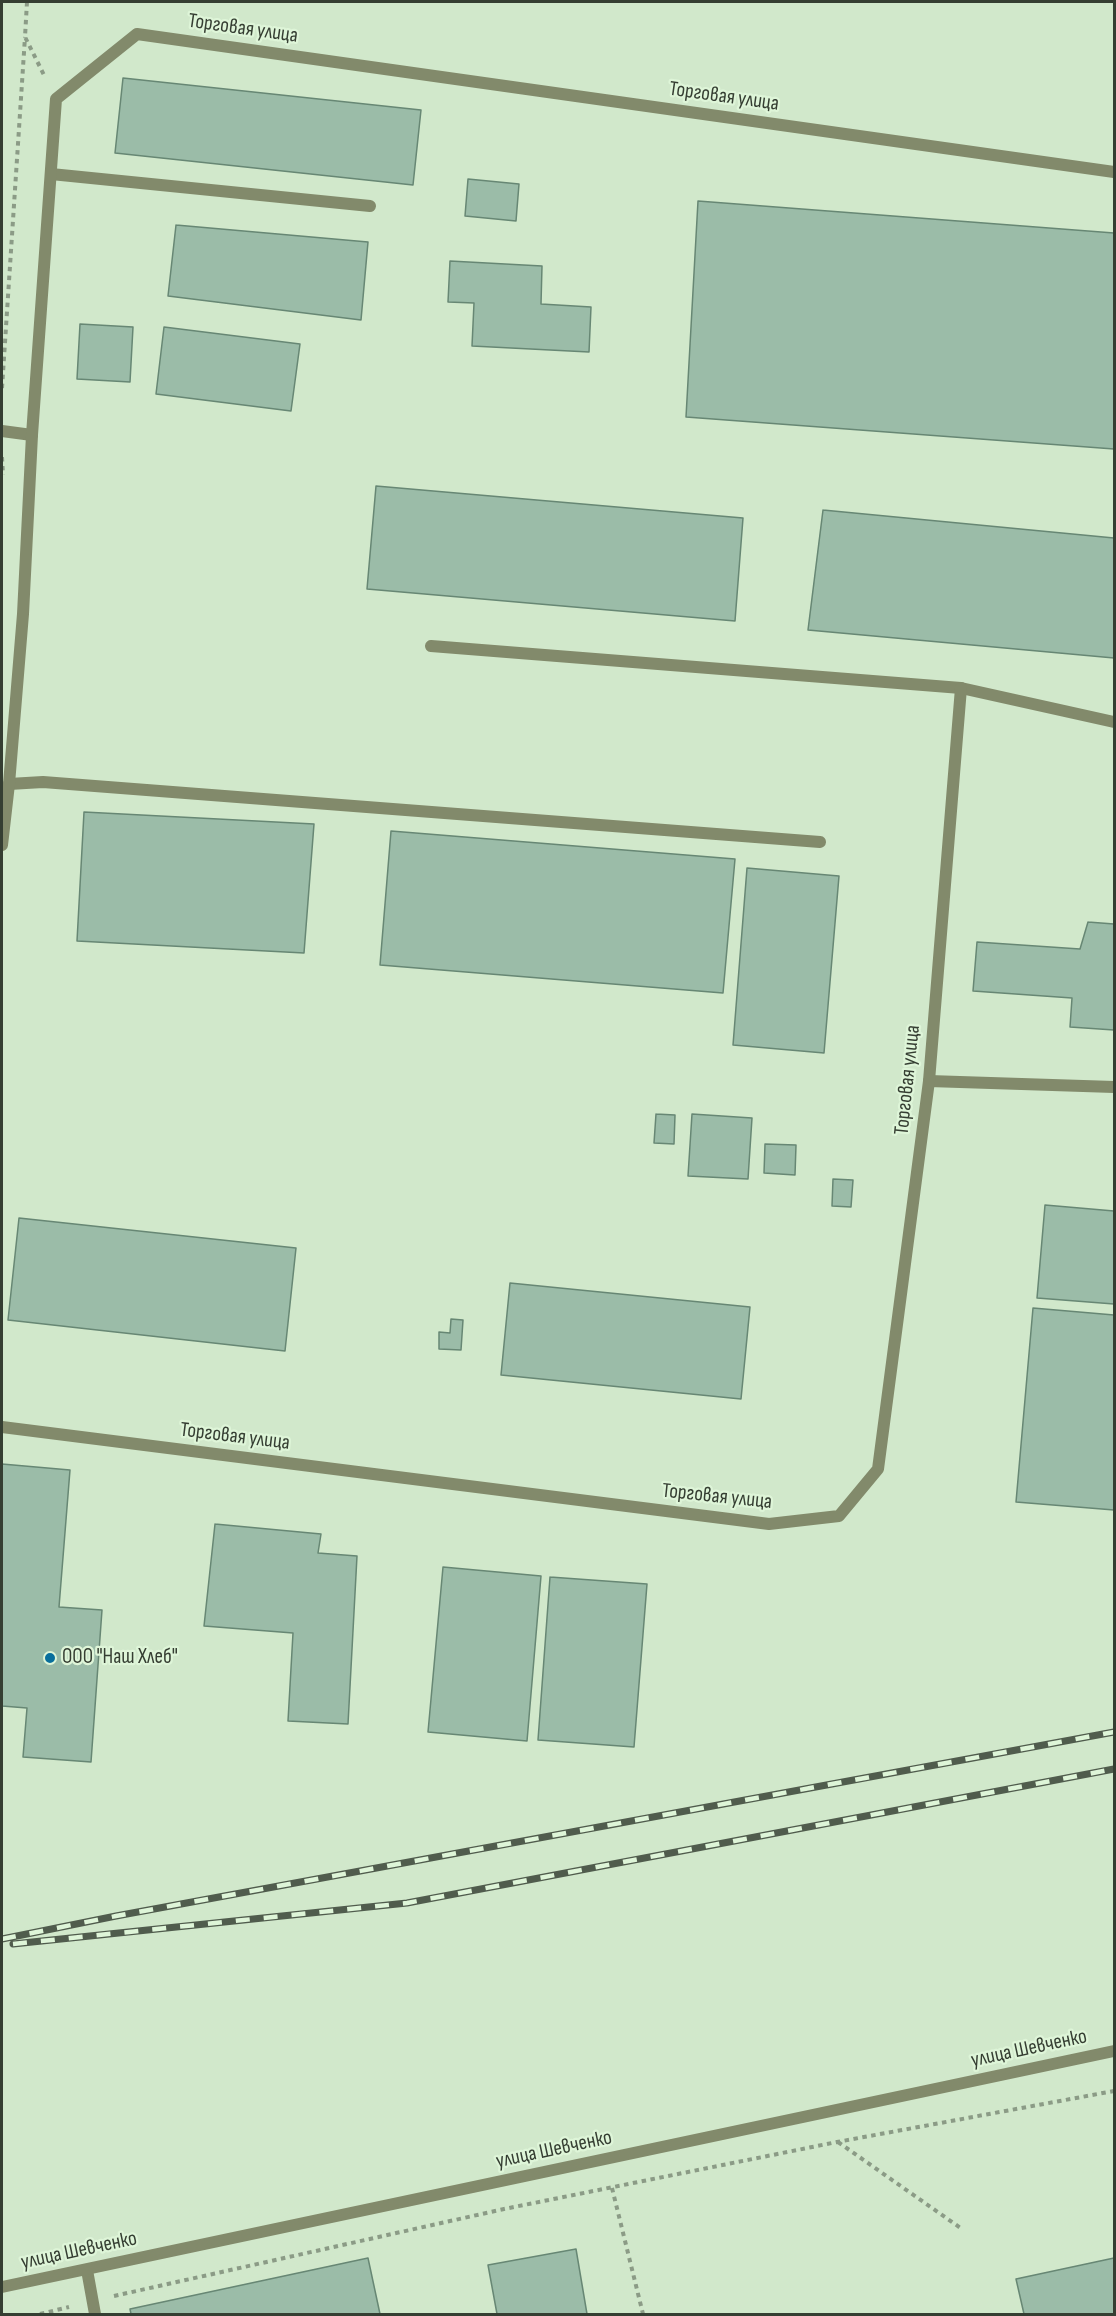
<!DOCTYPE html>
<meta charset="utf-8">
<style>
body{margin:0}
#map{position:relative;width:1116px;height:2316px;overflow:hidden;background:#d1e8cb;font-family:"Sofia Sans Condensed",sans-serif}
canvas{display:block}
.frame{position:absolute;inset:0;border:3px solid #353e32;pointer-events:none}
</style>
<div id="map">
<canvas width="1116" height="2316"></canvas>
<div class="frame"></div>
</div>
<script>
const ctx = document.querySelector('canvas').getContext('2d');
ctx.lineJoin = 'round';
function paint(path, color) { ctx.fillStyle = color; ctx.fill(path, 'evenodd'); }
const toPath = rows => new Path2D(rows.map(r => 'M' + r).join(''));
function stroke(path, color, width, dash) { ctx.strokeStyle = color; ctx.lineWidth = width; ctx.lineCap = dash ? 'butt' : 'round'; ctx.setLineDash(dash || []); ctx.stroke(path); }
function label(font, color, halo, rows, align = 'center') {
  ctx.font = font + ' "Sofia Sans Condensed",sans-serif'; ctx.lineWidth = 4.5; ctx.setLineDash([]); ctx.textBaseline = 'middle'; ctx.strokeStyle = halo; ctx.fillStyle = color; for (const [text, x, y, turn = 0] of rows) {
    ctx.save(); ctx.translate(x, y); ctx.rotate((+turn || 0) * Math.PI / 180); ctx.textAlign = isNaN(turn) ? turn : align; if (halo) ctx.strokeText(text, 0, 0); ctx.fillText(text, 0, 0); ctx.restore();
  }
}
const building = toPath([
 [123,78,421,110,413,185,115,153,123,78],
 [468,179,519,184,516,221,465,216,468,179],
 [698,201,1114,233,1114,449,686,417,698,201],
 [176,225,368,242,361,320,168,296,176,225],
 [450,261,542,266,541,304,591,307,589,352,472,346,474,303,448,302,450,261],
 [80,324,133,327,130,382,77,379,80,324],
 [164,327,300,344,291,411,156,394,164,327],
 [376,486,743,518,735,621,367,589,376,486],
 [823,510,1114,538,1114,658,808,630,823,510],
 [84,812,314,824,304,953,77,941,84,812],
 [391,831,735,859,723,993,380,965,391,831],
 [747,868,839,876,824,1053,733,1045,747,868],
 [1088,922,1114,924,1114,1030,1070,1027,1072,998,973,991,977,942,1080,949,1088,922],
 [656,1114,675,1115,674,1144,654,1143,656,1114],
 [692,1114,752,1118,748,1179,688,1176,692,1114],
 [765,1144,796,1145,795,1175,764,1173,765,1144],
 [833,1179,853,1180,851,1207,832,1206,833,1179],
 [1045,1205,1114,1211,1114,1304,1037,1298,1045,1205],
 [19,1218,296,1248,285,1351,8,1320,19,1218],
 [510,1283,750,1307,741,1399,501,1375,510,1283],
 [1033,1308,1114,1315,1114,1510,1016,1502,1033,1308],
 [451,1319,463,1320,461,1350,439,1349,439,1332,450,1333,451,1319],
 [2,1464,70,1470,59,1607,102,1610,91,1762,23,1757,27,1708,2,1706,2,1464],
 [215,1524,321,1534,318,1553,357,1556,348,1724,288,1721,293,1633,204,1626,215,1524],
 [443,1567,541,1576,527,1741,428,1732,443,1567],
 [550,1577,647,1584,634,1747,538,1740,550,1577],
 [576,2249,587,2314,497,2314,488,2265,576,2249],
 [368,2258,380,2314,131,2314,130,2309,368,2258],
 [1114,2258,1114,2314,1024,2314,1016,2279,1114,2258]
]);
paint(building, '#9bbca8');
stroke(building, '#678774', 1.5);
stroke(toPath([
 [27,2,25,37,45,77],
 [2,388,25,37],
 [2,457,3,475],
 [838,2142,962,2229],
 [612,2188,643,2314],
 [114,2296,504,2209,837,2142,1114,2091],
 [40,2314,69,2307]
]), '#8b9b86', 4, [4.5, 4.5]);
stroke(toPath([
 [51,174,370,206],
 [2,431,32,435],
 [431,646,961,688,1114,722],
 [9,784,43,782,820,842],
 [929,1081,1114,1087],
 [87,2270,95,2314]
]), '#828a6b', 12);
stroke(toPath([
 [2,845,9,784,23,614,32,435,56,99,137,34,1114,172],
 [2,1427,769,1524,839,1516,878,1469,929,1081,961,688]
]), '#828a6b', 12);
stroke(toPath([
 [2,2287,1114,2051]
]), '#828a6b', 12);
const rail = toPath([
 [2,1939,116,1916,1114,1732],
 [13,1944,407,1903,1114,1769]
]);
stroke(rail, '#505c4d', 7);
stroke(rail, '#def5d8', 4.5, [14]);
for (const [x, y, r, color] of [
 [50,1658,6,"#096f9c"]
]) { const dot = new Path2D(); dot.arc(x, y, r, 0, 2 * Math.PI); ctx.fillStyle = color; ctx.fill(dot); stroke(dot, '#def5d8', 2); }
label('21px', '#353e32', '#def5d8', [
 ["Торговая улица",243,29,8],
 ["Торговая улица",724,97,8],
 ["Торговая улица",908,1080,-84],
 ["Торговая улица",235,1437,7],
 ["Торговая улица",717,1497,6],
 ["улица Шевченко",1029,2049,-12],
 ["улица Шевченко",554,2150,-12],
 ["улица Шевченко",79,2251,-12]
]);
label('21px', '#353e32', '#def5d8', [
 ["ООО \"Наш Хлеб\"",62,1658]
], 'left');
</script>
